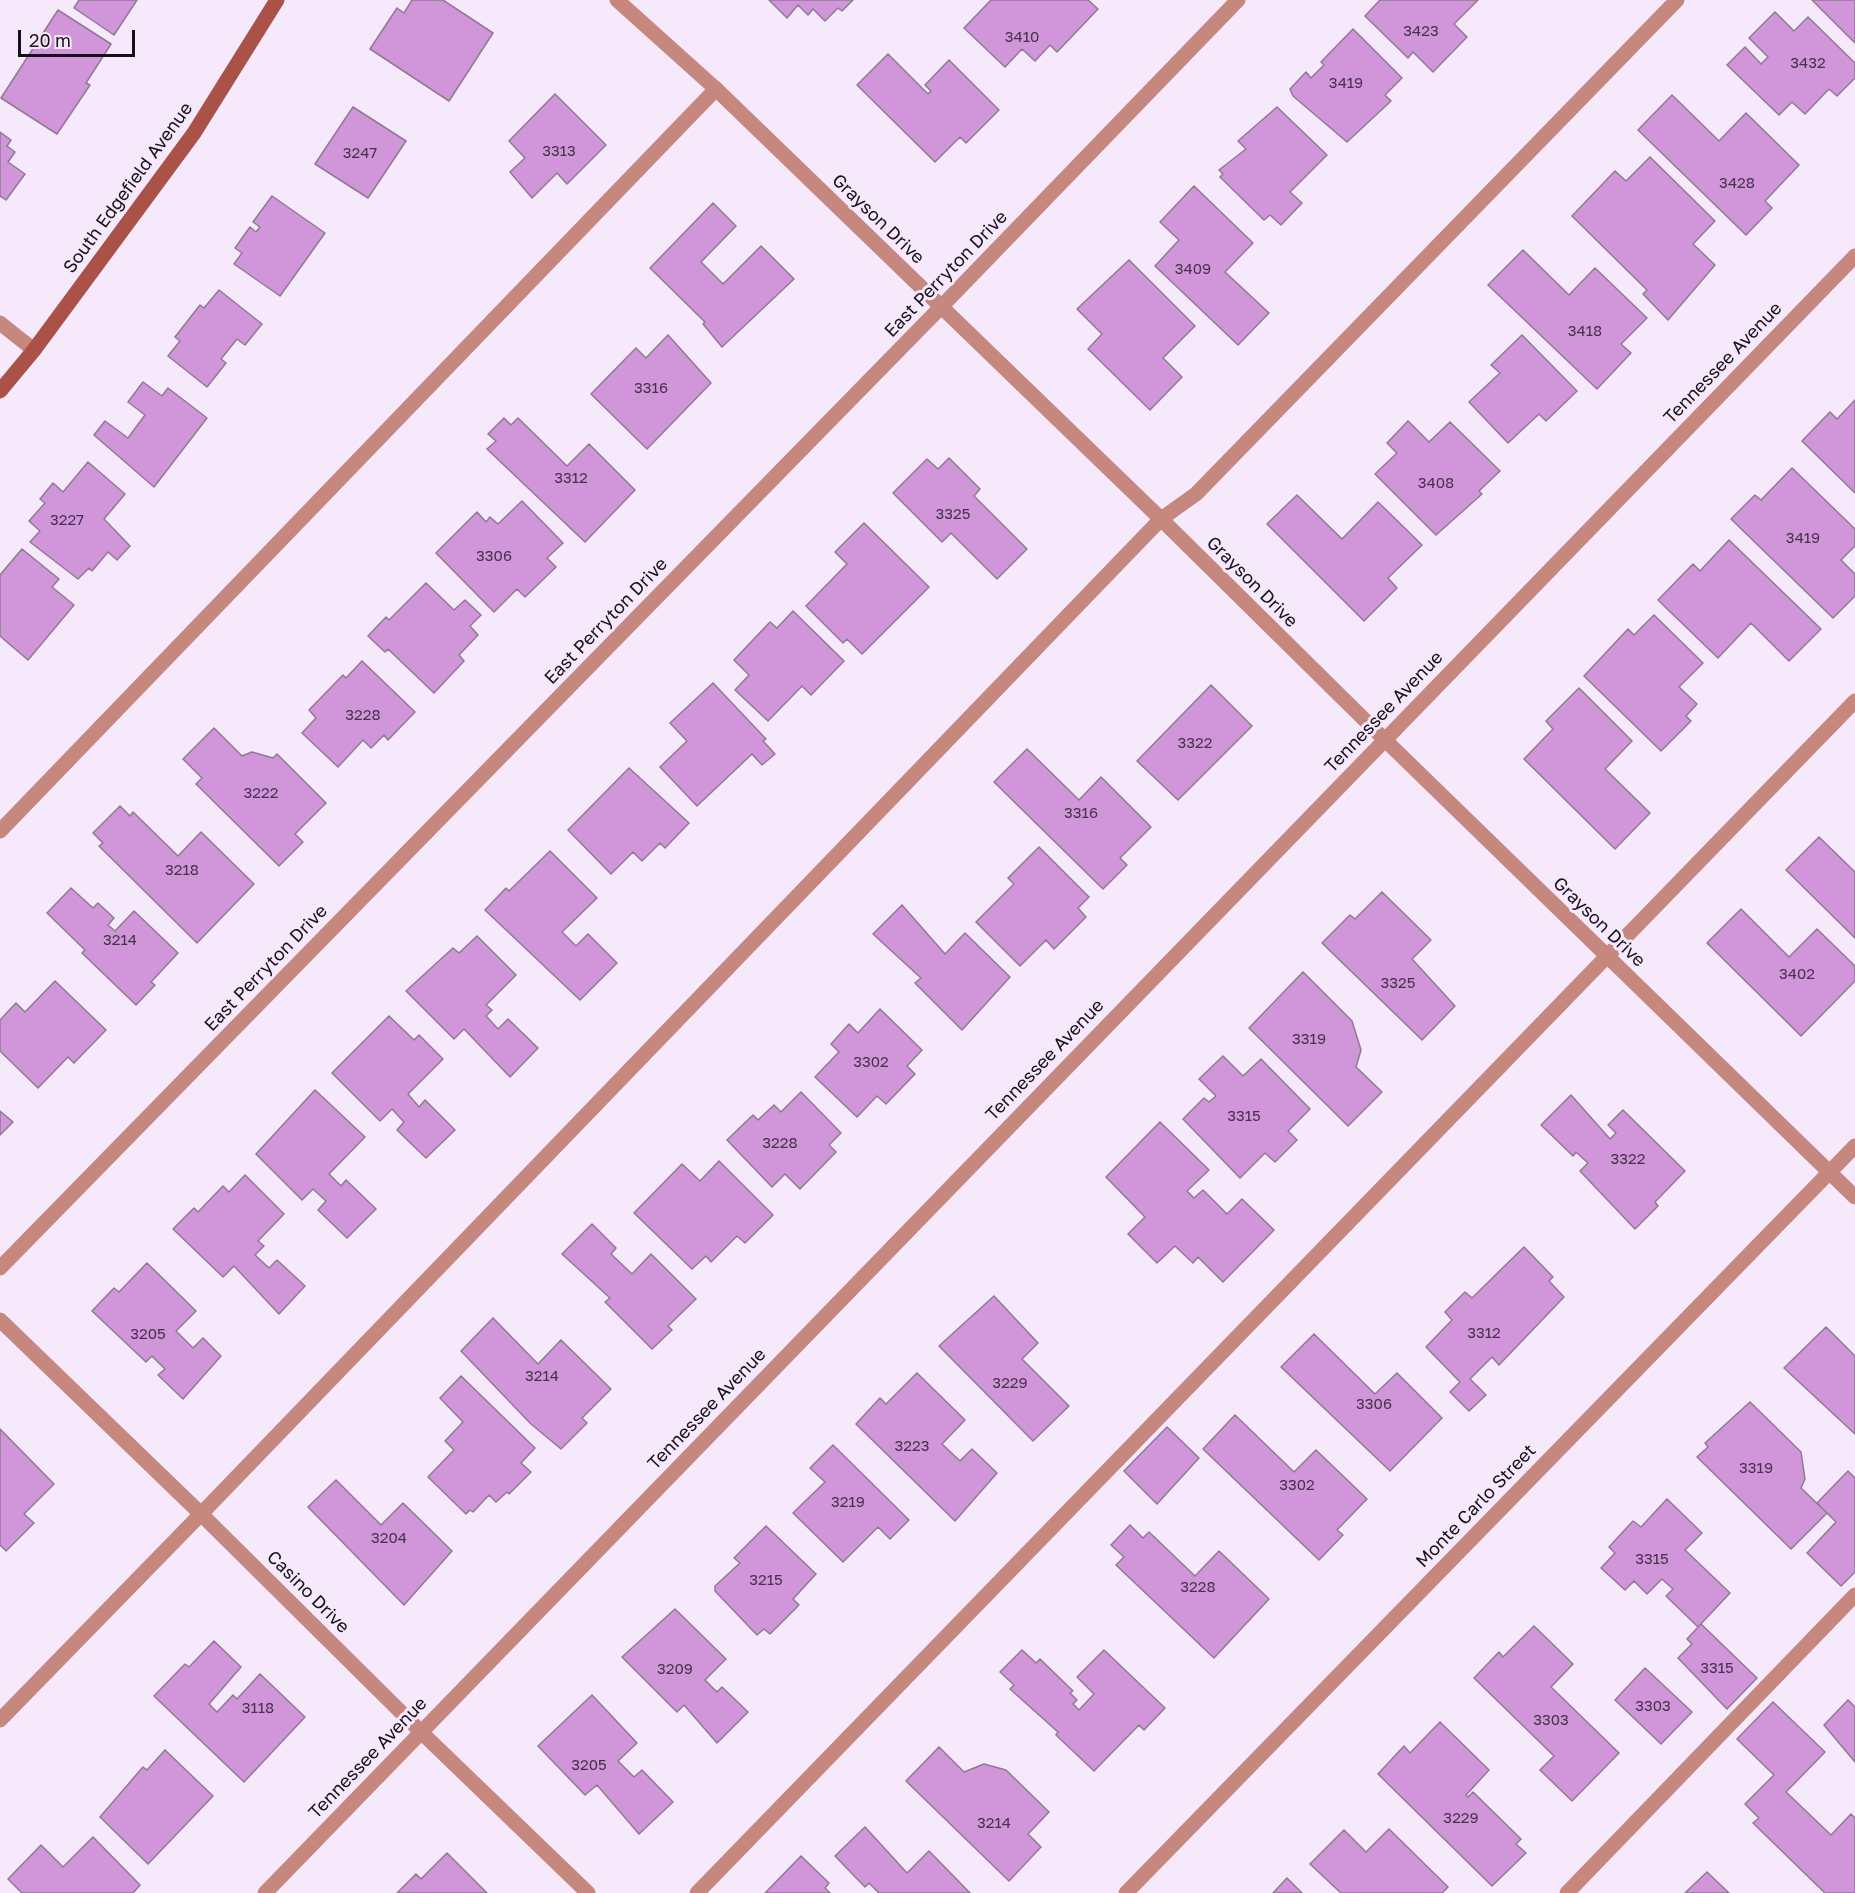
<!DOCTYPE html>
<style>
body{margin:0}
#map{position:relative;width:1855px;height:1893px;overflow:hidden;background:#f6e9fc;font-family:"Golos Text",sans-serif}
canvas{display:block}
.scale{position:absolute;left:18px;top:30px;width:117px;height:27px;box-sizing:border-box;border:3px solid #18111b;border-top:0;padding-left:8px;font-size:18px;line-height:21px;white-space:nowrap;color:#18111b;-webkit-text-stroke:4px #f6e9fc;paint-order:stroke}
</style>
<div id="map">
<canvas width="1855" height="1893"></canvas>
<div class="scale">20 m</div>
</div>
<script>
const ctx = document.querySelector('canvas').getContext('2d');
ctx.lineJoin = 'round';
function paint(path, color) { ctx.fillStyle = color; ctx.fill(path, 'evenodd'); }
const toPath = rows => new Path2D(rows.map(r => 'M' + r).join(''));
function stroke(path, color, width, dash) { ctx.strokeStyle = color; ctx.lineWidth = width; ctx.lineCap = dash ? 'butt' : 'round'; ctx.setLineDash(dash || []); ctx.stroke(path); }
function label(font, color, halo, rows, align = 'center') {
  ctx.font = font + ' "Golos Text",sans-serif'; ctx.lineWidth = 6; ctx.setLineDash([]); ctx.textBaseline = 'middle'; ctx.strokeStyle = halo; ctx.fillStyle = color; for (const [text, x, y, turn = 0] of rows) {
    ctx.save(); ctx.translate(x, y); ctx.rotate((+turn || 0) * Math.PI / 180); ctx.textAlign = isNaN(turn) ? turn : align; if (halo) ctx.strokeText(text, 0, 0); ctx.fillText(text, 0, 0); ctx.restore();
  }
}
const building = toPath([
 [79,0,137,0,114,35,74,8,79,0],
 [412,0,443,0,493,33,449,101,370,49,397,8,404,13,412,0],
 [769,0,853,0,842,11,838,8,825,21,813,9,808,15,798,5,787,18,769,0],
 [991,0,1088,0,1098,9,1057,52,1050,45,1035,61,1022,49,1005,67,964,28,991,0],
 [1380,0,1478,0,1454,24,1467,37,1433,72,1413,52,1408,58,1365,16,1380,0],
 [1812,0,1855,0,1855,43,1812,0],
 [58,10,111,44,86,83,90,85,57,134,1,98,58,10],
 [1775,12,1794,31,1808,17,1855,63,1855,78,1837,96,1829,89,1805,114,1792,102,1779,115,1727,65,1745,47,1761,64,1768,57,1749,38,1775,12],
 [1353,29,1402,78,1385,95,1391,101,1347,142,1293,96,1290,89,1306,72,1311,78,1324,65,1321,62,1353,29],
 [888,54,928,94,931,91,925,85,949,60,999,110,966,143,960,137,935,162,857,85,888,54],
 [555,94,606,145,567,184,557,173,532,198,510,172,525,158,509,141,555,94],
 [1672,95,1719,141,1746,113,1799,165,1765,201,1772,208,1746,235,1638,130,1672,95],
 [353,107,406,141,368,198,315,164,353,107],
 [1277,107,1327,155,1290,192,1302,203,1281,225,1270,215,1264,220,1220,177,1223,174,1219,170,1246,149,1238,141,1277,107],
 [0,132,11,140,7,146,15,152,8,162,25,174,6,200,0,196,0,132],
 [1650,157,1715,221,1693,244,1715,265,1668,320,1643,294,1647,290,1572,216,1615,171,1626,181,1650,157],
 [1194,186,1253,243,1225,272,1269,313,1238,345,1155,266,1179,240,1160,222,1194,186],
 [272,196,325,233,280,296,234,264,242,253,235,248,250,227,256,232,260,227,253,222,272,196],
 [713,203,736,226,701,262,723,284,761,246,794,279,722,347,703,324,705,322,650,268,713,203],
 [1523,250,1569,295,1595,268,1647,318,1621,344,1631,353,1597,389,1488,285,1523,250],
 [1129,260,1195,326,1163,358,1182,377,1150,410,1088,349,1102,334,1077,309,1129,260],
 [219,290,262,324,245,345,237,339,221,359,226,363,207,387,168,356,180,341,175,337,200,305,204,308,219,290],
 [668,335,711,383,647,449,591,394,636,348,646,358,668,335],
 [1522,335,1577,391,1546,421,1539,414,1508,443,1469,402,1500,373,1491,365,1522,335],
 [143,382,162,396,168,388,207,418,154,487,94,435,105,421,128,438,145,415,128,402,143,382],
 [1855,400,1855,493,1802,441,1830,412,1837,419,1855,400],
 [504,418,511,425,518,418,567,466,589,444,635,490,585,542,487,449,496,441,488,434,504,418],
 [1408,421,1429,442,1450,422,1500,471,1479,491,1482,494,1436,535,1375,474,1397,453,1387,443,1408,421],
 [949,458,980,489,974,496,1027,549,997,579,951,533,942,542,893,493,927,459,938,469,949,458],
 [88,462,125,494,104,519,130,546,117,560,108,552,92,571,89,568,78,579,30,542,40,531,29,521,45,503,40,499,53,483,63,492,88,462],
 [1792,468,1855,529,1855,546,1841,560,1855,574,1855,596,1833,618,1731,519,1755,495,1761,500,1792,468],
 [1297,495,1342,539,1378,502,1422,545,1388,578,1397,588,1364,621,1267,524,1297,495],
 [522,501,563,543,547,558,556,567,525,597,517,589,494,612,436,553,477,512,486,522,490,517,498,524,522,501],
 [864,523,929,587,862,654,847,639,843,643,806,606,847,564,835,552,864,523],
 [1729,540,1821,629,1789,661,1751,623,1718,658,1658,600,1693,564,1700,571,1729,540],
 [22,549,59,579,52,587,74,605,28,660,0,636,0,575,22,549],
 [426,583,454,610,465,600,481,615,470,626,478,635,459,655,464,661,434,693,388,649,385,652,368,636,386,617,389,620,426,583],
 [793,611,844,661,811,695,802,686,768,721,735,690,749,675,734,660,770,622,777,628,793,611],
 [1654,615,1703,663,1679,687,1697,704,1686,716,1691,721,1661,751,1584,676,1628,629,1634,635,1654,615],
 [362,661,415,712,388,740,384,735,371,748,363,740,338,767,302,733,316,718,309,710,343,675,346,678,362,661],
 [713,683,766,739,763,741,775,754,762,765,752,754,697,806,660,767,687,741,670,723,713,683],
 [1211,685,1252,726,1178,800,1137,761,1211,685],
 [1579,688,1632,741,1605,769,1650,813,1615,849,1524,759,1553,729,1546,721,1579,688],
 [214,728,242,756,252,752,273,758,277,754,326,803,295,834,303,842,279,866,196,784,202,778,183,759,214,728],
 [1027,749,1079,800,1101,777,1151,827,1120,858,1127,865,1103,889,994,782,1027,749],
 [629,768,689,823,665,848,660,843,642,861,633,852,611,874,568,830,629,768],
 [120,806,130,816,133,812,178,856,201,832,254,884,197,943,99,846,103,843,93,833,120,806],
 [1819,837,1855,872,1855,938,1786,870,1819,837],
 [1039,847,1089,897,1078,908,1086,917,1054,949,1046,940,1020,966,976,922,1014,884,1008,878,1039,847],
 [550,851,597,898,562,932,576,946,588,934,617,963,580,1000,485,910,506,888,509,891,550,851],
 [71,888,93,908,98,903,114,918,108,925,115,931,134,911,178,953,151,982,155,985,136,1005,82,953,85,950,47,913,71,888],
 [1382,892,1431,940,1412,959,1455,1006,1422,1040,1322,943,1350,915,1355,919,1382,892],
 [902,905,945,954,965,933,1010,977,962,1030,915,983,921,978,873,934,902,905],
 [1741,909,1789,957,1817,929,1855,966,1855,981,1801,1036,1707,943,1741,909],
 [477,936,516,975,486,1005,492,1010,486,1016,498,1029,508,1019,538,1048,510,1077,464,1029,454,1039,406,991,453,948,459,953,477,936],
 [1303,972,1352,1021,1361,1050,1356,1067,1382,1092,1348,1126,1249,1028,1303,972],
 [55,981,106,1030,74,1063,68,1057,38,1088,0,1051,0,1020,16,1003,25,1012,55,981],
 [880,1009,922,1050,907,1066,915,1074,886,1104,877,1096,857,1117,815,1077,839,1052,831,1044,849,1024,858,1033,880,1009],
 [389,1016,414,1040,419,1035,443,1059,408,1094,419,1107,425,1100,455,1130,426,1158,397,1130,404,1122,392,1109,380,1121,332,1073,389,1016],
 [1223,1056,1243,1076,1261,1059,1310,1109,1288,1131,1297,1140,1275,1162,1265,1153,1240,1178,1183,1119,1204,1098,1209,1102,1216,1096,1199,1079,1223,1056],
 [315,1090,365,1137,329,1174,341,1186,346,1180,376,1209,347,1238,318,1210,326,1201,313,1189,302,1200,256,1154,315,1090],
 [801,1092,841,1133,829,1145,836,1152,800,1189,785,1174,772,1187,727,1140,753,1115,758,1120,774,1105,781,1112,801,1092],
 [1571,1095,1610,1139,1616,1133,1608,1125,1623,1110,1685,1171,1655,1202,1658,1206,1635,1229,1580,1171,1588,1163,1576,1152,1573,1156,1541,1125,1571,1095],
 [0,1111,13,1122,0,1135,0,1111],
 [1160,1122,1209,1170,1187,1191,1194,1198,1203,1190,1227,1214,1242,1199,1274,1230,1223,1282,1198,1257,1193,1263,1175,1246,1157,1263,1128,1234,1145,1217,1106,1177,1160,1122],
 [719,1161,773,1215,745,1243,737,1236,711,1262,706,1256,692,1269,634,1213,682,1164,700,1181,719,1161],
 [245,1175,284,1214,258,1241,264,1246,255,1255,269,1268,277,1260,305,1286,279,1314,234,1266,223,1277,173,1229,194,1208,198,1212,223,1186,229,1192,245,1175],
 [592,1224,616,1248,611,1254,632,1274,651,1254,696,1299,668,1326,672,1330,652,1349,605,1302,610,1298,562,1254,592,1224],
 [1524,1247,1553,1277,1549,1281,1564,1297,1499,1365,1492,1357,1470,1379,1486,1395,1469,1411,1450,1392,1460,1382,1426,1347,1452,1320,1445,1312,1465,1292,1472,1298,1524,1247],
 [147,1263,196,1311,176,1331,193,1348,203,1338,221,1356,183,1399,158,1375,165,1369,152,1356,146,1362,92,1311,114,1288,119,1292,147,1263],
 [994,1296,1038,1343,1022,1359,1069,1406,1033,1441,939,1346,994,1296],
 [493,1318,538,1364,561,1340,611,1389,582,1418,587,1423,561,1449,531,1424,461,1351,493,1318],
 [1826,1327,1855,1356,1855,1434,1784,1368,1826,1327],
 [1314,1334,1375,1394,1397,1373,1442,1418,1390,1471,1281,1367,1314,1334],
 [917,1373,965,1420,942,1444,960,1461,972,1449,997,1473,955,1521,856,1424,880,1398,886,1404,917,1373],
 [461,1376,535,1448,521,1463,531,1472,509,1494,507,1492,496,1502,489,1495,473,1512,470,1510,466,1514,428,1477,454,1450,445,1441,463,1422,440,1398,461,1376],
 [1750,1402,1801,1452,1805,1479,1801,1488,1827,1513,1791,1549,1697,1457,1708,1447,1705,1443,1750,1402],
 [1235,1415,1294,1472,1316,1450,1367,1499,1337,1530,1343,1535,1319,1560,1203,1449,1235,1415],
 [1167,1427,1199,1458,1157,1504,1124,1471,1167,1427],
 [0,1429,54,1484,24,1514,34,1523,6,1551,0,1545,0,1429],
 [833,1445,909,1520,890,1539,878,1527,843,1562,793,1513,825,1482,810,1468,833,1445],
 [1848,1471,1855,1478,1855,1572,1841,1586,1807,1553,1836,1522,1817,1503,1848,1471],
 [336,1480,381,1525,403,1503,452,1551,404,1605,308,1507,336,1480],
 [1667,1499,1702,1533,1685,1550,1730,1593,1698,1627,1666,1596,1673,1589,1662,1579,1647,1594,1634,1581,1625,1590,1601,1568,1615,1553,1609,1547,1633,1521,1641,1527,1667,1499],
 [1130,1525,1143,1538,1149,1532,1195,1576,1219,1551,1269,1599,1214,1658,1116,1565,1124,1557,1111,1545,1130,1525],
 [766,1526,816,1574,793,1599,799,1605,770,1634,764,1629,757,1635,715,1591,715,1586,740,1563,734,1558,766,1526],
 [675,1609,726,1659,705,1680,717,1692,722,1687,748,1712,717,1743,684,1705,677,1712,622,1657,675,1609],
 [1701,1624,1757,1678,1727,1709,1678,1658,1692,1644,1687,1639,1701,1624],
 [1534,1626,1573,1664,1551,1687,1619,1753,1572,1801,1540,1770,1554,1756,1474,1678,1499,1652,1503,1657,1534,1626],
 [214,1641,241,1667,209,1704,217,1712,233,1695,237,1699,260,1674,305,1717,244,1782,154,1696,185,1664,189,1667,214,1641],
 [1022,1650,1036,1663,1040,1659,1073,1691,1070,1693,1077,1700,1073,1704,1079,1710,1094,1694,1077,1677,1104,1650,1165,1708,1144,1730,1139,1725,1094,1771,1056,1735,1058,1732,1010,1689,1014,1685,1000,1672,1022,1650],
 [1645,1668,1692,1712,1661,1744,1615,1700,1645,1668],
 [592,1695,637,1743,618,1761,634,1777,642,1770,673,1802,639,1834,597,1785,585,1795,538,1746,592,1695],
 [1848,1700,1855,1707,1855,1762,1824,1725,1848,1700],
 [1773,1702,1825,1752,1786,1792,1831,1835,1851,1814,1855,1818,1855,1893,1825,1893,1753,1823,1759,1818,1745,1804,1774,1775,1737,1739,1773,1702],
 [1440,1722,1489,1770,1466,1795,1468,1797,1473,1792,1521,1839,1516,1844,1526,1853,1492,1886,1378,1774,1404,1746,1410,1753,1440,1722],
 [939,1747,964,1772,984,1764,1006,1770,1049,1812,1028,1834,1041,1847,1009,1881,906,1781,939,1747],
 [165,1750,213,1796,148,1864,100,1817,143,1767,147,1770,165,1750],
 [865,1827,907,1873,929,1851,970,1893,879,1893,869,1883,865,1887,835,1856,865,1827],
 [1389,1829,1448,1887,1442,1893,1341,1893,1310,1864,1344,1830,1366,1852,1389,1829],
 [93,1837,140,1885,133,1893,22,1893,8,1879,41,1845,63,1867,93,1837],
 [447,1853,487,1893,397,1893,416,1874,421,1879,447,1853],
 [801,1856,829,1883,825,1888,830,1893,765,1893,801,1856],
 [1707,1872,1729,1893,1685,1893,1707,1872],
 [1287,1878,1302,1893,1273,1893,1287,1878]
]);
paint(building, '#d196da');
stroke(building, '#907993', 1.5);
stroke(toPath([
 [0,831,716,89],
 [0,1720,201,1514,1161,519,1196,494,1677,0],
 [697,1893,1855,701],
 [1567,1893,1855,1595]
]), '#c6877e', 15);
stroke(toPath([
 [617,0,716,89,1161,519,1384,739,1855,1197],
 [0,323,34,350],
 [0,1268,941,307,1238,0],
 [0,1320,201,1514,421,1732,588,1893],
 [265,1893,1855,256],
 [1126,1893,1855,1146]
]), '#c6877e', 15);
stroke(toPath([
 [0,391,34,350,194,133,277,0]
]), '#ab5248', 15);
label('15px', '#46324b', null, [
 ["3423",1421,31],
 ["3410",1022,37],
 ["3432",1808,63],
 ["3419",1346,83],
 ["3313",559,151],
 ["3247",360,153],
 ["3428",1737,183],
 ["3409",1193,269],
 ["3418",1585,331],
 ["3316",651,388],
 ["3312",571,478],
 ["3408",1436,483],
 ["3325",953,514],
 ["3227",67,520],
 ["3419",1803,538],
 ["3306",494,556],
 ["3228",363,715],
 ["3322",1195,743],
 ["3222",261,793],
 ["3316",1081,813],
 ["3218",182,870],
 ["3214",120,940],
 ["3402",1797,974],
 ["3325",1398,983],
 ["3319",1309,1039],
 ["3302",871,1062],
 ["3315",1244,1116],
 ["3228",780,1143],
 ["3322",1628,1159],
 ["3312",1484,1333],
 ["3205",148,1334],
 ["3214",542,1376],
 ["3229",1010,1383],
 ["3306",1374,1404],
 ["3223",912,1446],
 ["3319",1756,1468],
 ["3302",1297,1485],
 ["3219",848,1502],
 ["3204",389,1538],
 ["3315",1652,1559],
 ["3215",766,1580],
 ["3228",1198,1587],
 ["3315",1717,1668],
 ["3209",675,1669],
 ["3303",1653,1706],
 ["3118",258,1708],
 ["3303",1551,1720],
 ["3205",589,1765],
 ["3229",1461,1818],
 ["3214",994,1823]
]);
label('18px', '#18111b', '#f6e9fc', [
 ["South Edgefield Avenue",128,188,-54],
 ["Grayson Drive",878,219,44],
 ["East Perryton Drive",946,274,-46],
 ["Tennessee Avenue",1723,363,-46],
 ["Grayson Drive",1252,582,45],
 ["East Perryton Drive",606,621,-46],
 ["Tennessee Avenue",1384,712,-46],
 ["Grayson Drive",1599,922,44],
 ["East Perryton Drive",266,968,-46],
 ["Tennessee Avenue",1045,1060,-46],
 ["Tennessee Avenue",707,1409,-46],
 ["Monte Carlo Street",1476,1506,-46],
 ["Casino Drive",308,1592,45],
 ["Tennessee Avenue",368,1758,-46]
]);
</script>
